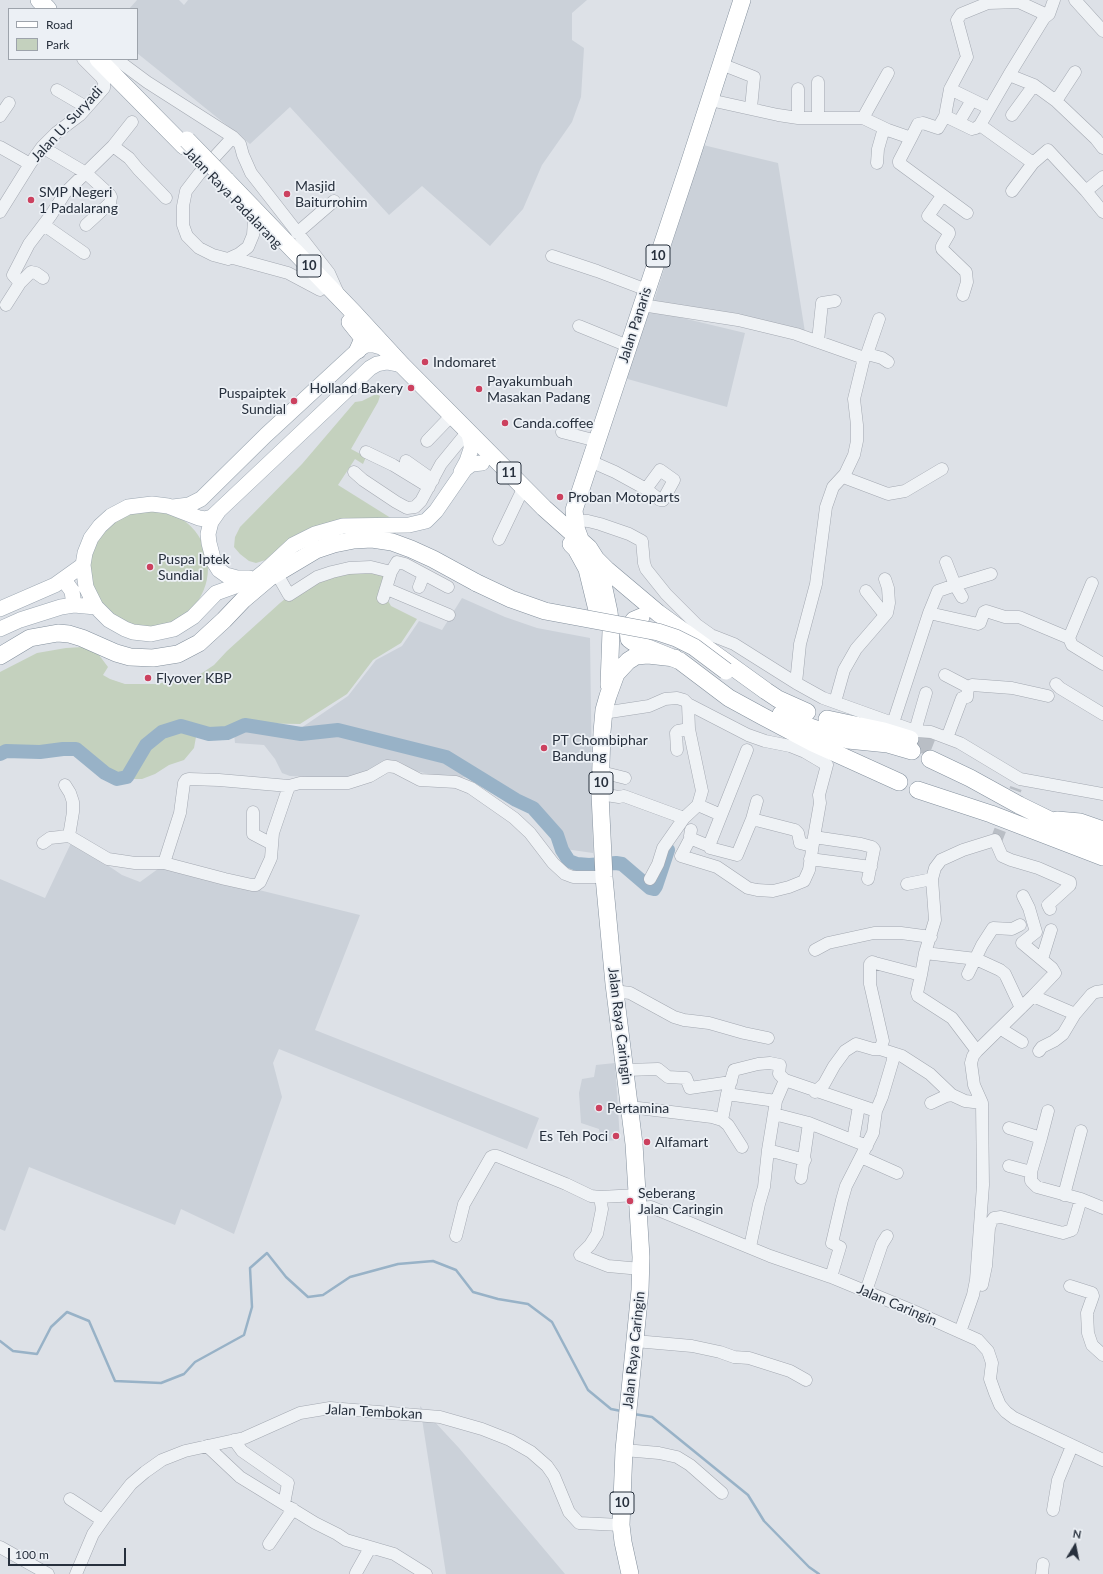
<!DOCTYPE html>
<style>
body{margin:0}
#map{position:relative;width:1103px;height:1574px;overflow:hidden;background:#dde1e7;font-family:Lato,sans-serif}
canvas{display:block}
.legend{position:absolute;left:8px;top:8px;width:130px;height:52px;box-sizing:border-box;background:#ecf0f5;border:1px solid #9da3ab;margin:0;padding:5px 7px;list-style:none;font-size:12px;color:#27303d}
.legend li{display:flex;align-items:center;gap:8px;height:20px}
.legend b{width:20px;border:1px solid #9da3ab}
.north{position:absolute;left:1055px;top:1526px;width:40px;height:40px;-webkit-text-stroke:3px #ecf0f5;paint-order:stroke;rotate:10deg;font-size:11px;font-weight:700;line-height:16px;text-align:center;color:#27303d}
.north::after{content:'';display:block;margin:auto;width:14px;height:18px;background:#27303d;clip-path:polygon(50% 0,100% 100%,50% 72%,0 100%)}
.scale{position:absolute;left:8px;top:1548px;width:118px;height:18px;box-sizing:border-box;border:2px solid #27303d;border-top:0;padding-left:5px;font-size:12px;line-height:14px;white-space:nowrap;color:#27303d;-webkit-text-stroke:3px #ecf0f5;paint-order:stroke}
</style>
<div id="map">
<canvas width="1103" height="1574"></canvas>
<ul class="legend">
<li><b style="height:5px;background:#fff"></b>Road</li>
<li><b style="height:11px;background:#c4d1be"></b>Park</li>
</ul>
<div class="north">N</div>
<div class="scale">100 m</div>
</div>
<script>
const ctx = document.querySelector('canvas').getContext('2d');
ctx.lineJoin = 'round';
function paint(path, color) { ctx.fillStyle = color; ctx.fill(path, 'evenodd'); }
const toPath = rows => new Path2D(rows.map(r => 'M' + r).join(''));
function stroke(path, color, width, dash) { ctx.strokeStyle = color; ctx.lineWidth = width; ctx.lineCap = dash ? 'butt' : 'round'; ctx.setLineDash(dash || []); ctx.stroke(path); }
function label(font, color, halo, rows, align = 'center') {
  ctx.font = font + ' Lato,sans-serif'; ctx.lineWidth = 3.5; ctx.setLineDash([]); ctx.textBaseline = 'middle'; ctx.strokeStyle = halo; ctx.fillStyle = color; for (const [text, x, y, turn = 0] of rows) {
    ctx.save(); ctx.translate(x, y); ctx.rotate((+turn || 0) * Math.PI / 180); ctx.textAlign = isNaN(turn) ? turn : align; if (halo) ctx.strokeText(text, 0, 0); ctx.fillText(text, 0, 0); ctx.restore();
  }
}
paint(toPath([
 [137,0,179,0,184,5,188,0,587,0,572,13,572,40,584,48,581,97,572,122,542,165,523,209,490,246,422,186,389,215,290,107,250,144,137,53,137,9,129,9],
 [703,145,778,163,805,332,653,304],
 [645,309,745,333,727,407,624,378],
 [462,598,505,617,537,628,590,638,593,853,558,848,553,833,533,811,474,778,433,775,416,771,398,761,385,761,362,777,331,778,290,776,282,773,275,759,264,745,235,743,234,733,263,726,301,728,348,696,376,660,402,646,419,621,442,630],
 [72,841,122,875,140,882,162,866,360,915,315,1030,539,1118,527,1149,279,1049,273,1063,282,1097,234,1234,181,1209,175,1225,29,1167,5,1231,0,1229,0,879,45,898],
 [615,1063,620,1140,601,1141,599,1129,581,1123,579,1093,582,1079,594,1077,596,1065],
 [420,1406,459,1448,565,1574,446,1574]
]), '#cbd1d9');
paint(toPath([
 [376,394,380,396,378,402,351,449,366,457,363,464,355,459,338,485,394,520,256,563,249,561,240,554,234,547,235,537,240,527,302,464,355,402,362,401],
 '90 568a59 59 0 1 1 118 0a59 59 0 1 1-118 0Z',
 [386,567,387,599,391,606,417,619,401,643,373,660,347,694,300,724,242,723,227,729,211,730,193,726,196,737,194,748,184,760,169,765,155,774,142,779,134,779,123,783,107,778,81,756,69,752,44,755,9,753,0,758,0,672,37,653,66,648,83,647,99,655,108,667,103,675,110,679,125,684,155,684,196,677,214,665,227,651,280,603,310,579]
]), '#c4d1be');
stroke(toPath([
 [0,1341,13,1351,37,1354,51,1327,67,1312,89,1321,115,1381,161,1383,184,1374,195,1362,244,1335,252,1307,250,1268,267,1253,286,1277,308,1297,323,1295,350,1277,398,1264,433,1261,456,1270,473,1292,498,1299,528,1304,552,1322,588,1390,611,1409,621,1411],
 [634,1414,652,1417,748,1495,764,1521,809,1567,819,1574]
]), '#98b2c7', 2.5);
stroke(toPath([
 [0,754,6,751,40,752,63,749,76,749,105,773,117,779,127,777,146,745,162,732,181,726,209,734,227,733,245,725,301,734,338,730,446,757,516,800,533,808,557,835,562,850,569,861,577,864,589,865,616,863,622,864,650,888,654,889,656,886,668,850]
]), '#98b2c7', 14);
stroke(toPath([
 [996,841,1016,788]
]), '#b9bec5', 12, [12, 6]);
stroke(toPath([
 [916,742,934,749]
]), '#b9bec5', 17, [17, 8]);
const minor = toPath([
 [1075,0,1103,31],
 [116,59,147,82,233,137,240,144,243,155,251,173,329,273,337,291],
 [721,64,754,77,751,108],
 [1075,72,1056,101,1096,139,1103,148],
 [1009,75,1034,85,1056,101],
 [798,89,798,118],
 [950,89,989,108],
 [57,90,86,107],
 [710,100,778,115,798,118,863,118,888,130,911,138,918,124,923,123,938,128,945,116,950,89,967,57,957,20,961,14,988,3,1019,2,1047,15],
 [1012,115,1034,85],
 [0,116,9,103],
 [945,116,972,129,976,128,980,125,1033,163],
 [818,118,818,82],
 [863,118,888,73],
 [959,122,972,100],
 [980,125,1009,75,1044,18,1049,14,1054,0],
 [233,137,199,174,186,191,183,206,183,225,187,236,199,248,213,255,228,259,239,254,248,247,253,235,254,220],
 [911,138,899,161,899,163,967,213],
 [113,146,129,158,138,169,166,198],
 [0,147,30,164],
 [42,147,86,173,110,195,111,197,110,203,86,225],
 [877,163,878,149,884,128],
 [1012,191,1033,163,1048,150,1086,191,1103,212],
 [1086,191,1103,177],
 [942,196,928,216,949,232,949,234,942,246,942,249,966,272,967,282,963,295],
 [0,212,30,164,42,147,56,133,80,115,104,88,104,82,101,77,83,59],
 [44,225,84,253],
 [297,233,334,201],
 [552,256,597,271,647,290],
 [233,258,288,273,320,290],
 [43,278,36,273,31,272,20,283,13,275,29,244,51,215,65,193,113,146,132,122],
 [6,305,20,283],
 [642,305,738,320,796,334,864,358],
 [579,326,628,346],
 [818,341,822,303,835,301],
 [867,354,882,358,888,362],
 [562,432,597,441],
 [427,441,452,415],
 [366,452,393,465,429,487],
 [406,461,433,480],
 [590,461,615,472,646,489,660,500,663,500,674,480,660,470,646,489],
 [354,472,363,480,396,502,407,508,415,507,421,501,441,464,468,431],
 [843,477,888,494,905,491,942,469],
 [574,520,588,521,600,524,629,534,642,541,644,563,646,569,666,594,697,625,711,635,734,644,796,683,823,698,915,731,931,732,960,743,1020,779,1103,794],
 [499,539,521,493],
 [946,562,955,585,962,597],
 [281,581,289,595,317,577,332,572,349,568,371,567,391,572],
 [419,587,424,574],
 [387,589,449,615],
 [866,591,885,615],
 [383,598,391,572,397,562,405,564,448,587],
 [929,613,978,624,980,623,984,612,986,611,1005,617,1019,617,1069,638,1072,645,1103,664],
 [1069,638,1092,583],
 [945,675,968,687],
 [796,683,800,644,816,584,826,507,833,487,845,474,854,455,857,441,857,425,854,399,864,358,867,354,879,319],
 [1056,684,1060,688,1103,714],
 [835,702,844,670,856,649,887,613,889,603,888,588,885,579],
 [688,704,748,735,765,741,790,746,805,752,827,765,819,795,820,803,814,837,861,844,872,847,874,849,868,879],
 [603,713,649,706,665,699,677,698,684,700,688,704,689,729,702,791,698,805,684,818,663,848,658,864,650,879],
 [893,723,929,613,938,591,955,585,991,574],
 [915,731,926,693],
 [947,738,962,698,967,697,968,687,972,685,1012,688,1048,696],
 [677,750,676,733,678,731,689,729],
 [601,772,625,778],
 [65,785,70,793,73,802,73,812,69,836],
 [600,794,619,797,624,796,684,818],
 [698,805,721,815],
 [253,812,253,834,272,844],
 [752,819,795,830,798,833,800,843,812,846],
 [691,830,690,836,692,839,709,846,710,848,737,855,752,819,757,801],
 [691,837,681,856,717,867,748,888,757,890,773,891,789,887,804,881,809,870,814,837],
 [43,843,50,838,69,836,108,859,135,863,164,863,225,879,252,885,256,885,260,882,271,858,273,833,289,786],
 [709,846,747,750],
 [810,859,871,867],
 [164,863,180,813,184,783,186,780,189,779,219,780,289,786,300,783,348,783,370,776,387,766,395,767,420,780,456,782,471,788,514,818,530,833,553,863,565,874,573,877,604,877],
 [907,884,932,879,935,868,941,860,963,850,995,840,1002,856,1011,860,1038,868,1070,882,1070,885,1048,905,1050,909],
 [815,950,828,943,874,933,901,933,931,937],
 [925,953,976,959,1000,970,1005,974,1021,1008],
 [1042,959,1051,930],
 [968,974,982,945,993,928,1012,929,1020,925],
 [921,975,917,993,918,996,952,1018,977,1051],
 [616,993,622,992,630,993,674,1017,684,1020,709,1023,744,1033,768,1038],
 [1033,996,1075,1014,1063,1034,1054,1041,1042,1047,1039,1051],
 [1075,1014,1092,994,1096,992,1103,991],
 [1001,1029,1022,1042],
 [880,1049,883,1041,870,984,870,964,872,962,875,963,921,975,925,953,935,920,932,879],
 [626,1070,658,1069,668,1077,686,1078,690,1088,731,1082],
 [815,1092,824,1084,834,1066,845,1051,856,1044,873,1049,880,1049,902,1056,930,1074,952,1095],
 [727,1094,776,1101],
 [931,1103,946,1096,952,1095,965,1101,982,1103],
 [630,1107,712,1117,722,1120,728,1125,742,1147],
 [774,1114,809,1123,867,1146],
 [722,1120,727,1094,734,1070,758,1064,770,1063,780,1065,779,1074,785,1080,876,1111],
 [1009,1128,1041,1138,1031,1172,1031,1181,1037,1187,1081,1199],
 [1041,1138,1048,1111],
 [853,1140,859,1106],
 [768,1150,805,1160],
 [861,1157,897,1173],
 [1009,1166,1031,1172],
 [801,1178,809,1123],
 [1064,1195,1081,1131],
 [600,1197,602,1209,597,1234,590,1245,580,1255,608,1266,641,1269],
 [638,1208,651,1207,770,1256,831,1277,911,1310,978,1340,988,1351,992,1363,990,1379,995,1393,1000,1405,1006,1412,1014,1418,1103,1460],
 [456,1236,464,1204,491,1157,493,1156,497,1156,566,1184,591,1196,600,1197,638,1195],
 [750,1247,759,1204,764,1187,768,1150,776,1101,785,1080],
 [831,1277,840,1247,832,1243,842,1200,846,1186,873,1133,876,1111,882,1097,893,1060,893,1053],
 [982,1285,986,1266,989,1228,991,1222,994,1218,1001,1217,1063,1233,1072,1230,1081,1199,1103,1208],
 [1070,1286,1092,1293,1093,1296,1087,1313,1088,1333,1092,1345,1103,1355],
 [866,1291,882,1244,887,1236],
 [960,1332,973,1295,976,1280,983,1185,982,1103,974,1085,971,1063,973,1056,977,1051,1033,996,1055,973,1052,968,1022,943,1036,932,1029,908,1023,896],
 [635,1341,692,1346,720,1352,734,1357,749,1358,790,1371,806,1380],
 [234,1440,242,1451,288,1483,284,1504,315,1523,337,1534,346,1540,394,1554,426,1574],
 [207,1446,240,1477,284,1504],
 [624,1450,659,1453,677,1457,690,1465,722,1493],
 [70,1499,102,1520],
 [1053,1510,1058,1480,1072,1446],
 [269,1544,293,1509],
 [0,1547,48,1574],
 [356,1573,370,1548],
 [76,1574,93,1534,105,1517,131,1484,145,1472,162,1460,185,1451,244,1438,300,1413,330,1408,440,1417,482,1429,510,1440,531,1452,547,1466,554,1476,569,1512,579,1523,621,1525],
 [1042,1574,1043,1564]
]);
const major = toPath([
 [402,365,387,362,377,364,370,368,212,517,205,519,199,518,168,506,152,504,128,507,111,516,100,526,91,538,85,553,83,565,86,587,96,607,109,620,125,629,133,632,151,634,174,629,193,617,216,593,255,579,265,571,293,545,315,534,343,526,409,525,426,521,436,511,465,469,472,464,482,463],
 [461,472,467,461,471,449,471,442,468,431],
 [173,507,189,505,201,499,266,435,358,350,366,345,374,345,381,347,390,353],
 [218,512,211,522,208,534,209,543,214,562,219,570,226,575,237,578,249,578],
 [64,580,72,591,74,605],
 [0,609,55,585,83,565],
 [0,629,20,620,61,607,74,605,96,607]
]);
const highway = toPath([
 [39,0,48,9],
 [98,59,184,146],
 [226,180,354,313,402,365,544,508,589,548,596,559,600,570,609,612,611,631,609,685],
 [350,322,362,337,362,341,358,350],
 [580,539,576,528,574,510,688,167,742,0],
 [571,544,576,549,587,569,597,610],
 [596,559,607,570,658,613,766,691,778,699,807,712],
 [641,617,634,620,628,629,629,639,633,642,680,661,729,698,762,716,813,743,899,782],
 [0,656,30,638,58,633,69,634,82,638,116,653,130,657,153,658,178,654,199,643,224,620,243,600,269,578,316,550,334,544,354,540,372,539,392,542,411,549,433,559,477,583],
 [781,714,790,720,848,740,888,744,912,751],
 [827,719,884,731,910,739],
 [930,759,970,778,1019,805,1101,845],
 [918,790,991,814,1103,857],
 [1057,820,1080,822,1103,830],
 [630,1574,623,1542,621,1525,624,1450,640,1290,641,1257,634,1144,614,984,604,877,600,794,602,732,604,710,608,696,616,674,628,661,636,656,648,655,675,658]
]);
stroke(minor, '#a3a8b1', 13);
stroke(major, '#9ca7b2', 16);
stroke(highway, '#84909d', 18);
stroke(minor, '#eff2f5', 12);
stroke(major, '#fff', 15);
stroke(highway, '#fff', 17);
const highwayBridge = toPath([
 [187,140,226,180],
 [477,583,511,599,545,611,658,632,676,638,694,647,726,671]
]);
stroke(highwayBridge, '#84909d', 18, []);
stroke(highwayBridge, '#fff', 17);
for (const [x, y, r, color] of [
 [287,194,4,"#cc415f"],
 [31,200,4,"#cc415f"],
 [425,362,4,"#cc415f"],
 [411,388,4,"#cc415f"],
 [479,389,4,"#cc415f"],
 [294,401,4,"#cc415f"],
 [505,423,4,"#cc415f"],
 [560,497,4,"#cc415f"],
 [150,567,4,"#cc415f"],
 [148,678,4,"#cc415f"],
 [544,748,4,"#cc415f"],
 [599,1108,4,"#cc415f"],
 [616,1136,4,"#cc415f"],
 [647,1142,4,"#cc415f"],
 [630,1201,4,"#cc415f"]
]) { const dot = new Path2D(); dot.arc(x, y, r, 0, 2 * Math.PI); ctx.fillStyle = color; ctx.fill(dot); stroke(dot, '#ecf0f5', 1.5); }
for (const [x, y, w] of [
 [658,256,24],
 [309,266,24],
 [509,473,24],
 [601,783,24],
 [622,1503,24]
]) { const box = new Path2D(); box.roundRect(x - w / 2, y - 11, w, 22, 3); ctx.fillStyle = '#ecf0f5'; ctx.fill(box); stroke(box, '#27303d', 1); }
label('bold 13px', '#27303d', null, [
 ["10",658,256],
 ["10",309,266],
 ["11",509,473],
 ["10",601,783],
 ["10",622,1503]
]);
label('14px', '#27303d', '#ecf0f5', [
 ["Jalan U. Suryadi",67,124,-47],
 ["Jalan Raya Padalarang",233,198,46],
 ["Jalan Panaris",635,325,-72],
 ["Jalan Raya Caringin",620,1026,83],
 ["Jalan Caringin",897,1305,23],
 ["Jalan Raya Caringin",634,1350,-84],
 ["Jalan Tembokan",374,1412,3]
]);
label('14px', '#27303d', '#ecf0f5', [
 ["Masjid",295,186],
 ["Baiturrohim",295,202],
 ["SMP Negeri",39,192],
 ["1 Padalarang",39,208],
 ["Indomaret",433,362],
 ["Payakumbuah",487,381],
 ["Masakan Padang",487,397],
 ["Holland Bakery",403,388,"right"],
 ["Puspaiptek",286,393,"right"],
 ["Sundial",286,409,"right"],
 ["Canda.coffee",513,423],
 ["Proban Motoparts",568,497],
 ["Puspa Iptek",158,559],
 ["Sundial",158,575],
 ["Flyover KBP",156,678],
 ["PT Chombiphar",552,740],
 ["Bandung",552,756],
 ["Pertamina",607,1108],
 ["Es Teh Poci",608,1136,"right"],
 ["Alfamart",655,1142],
 ["Seberang",638,1193],
 ["Jalan Caringin",638,1209]
], 'left');
</script>
